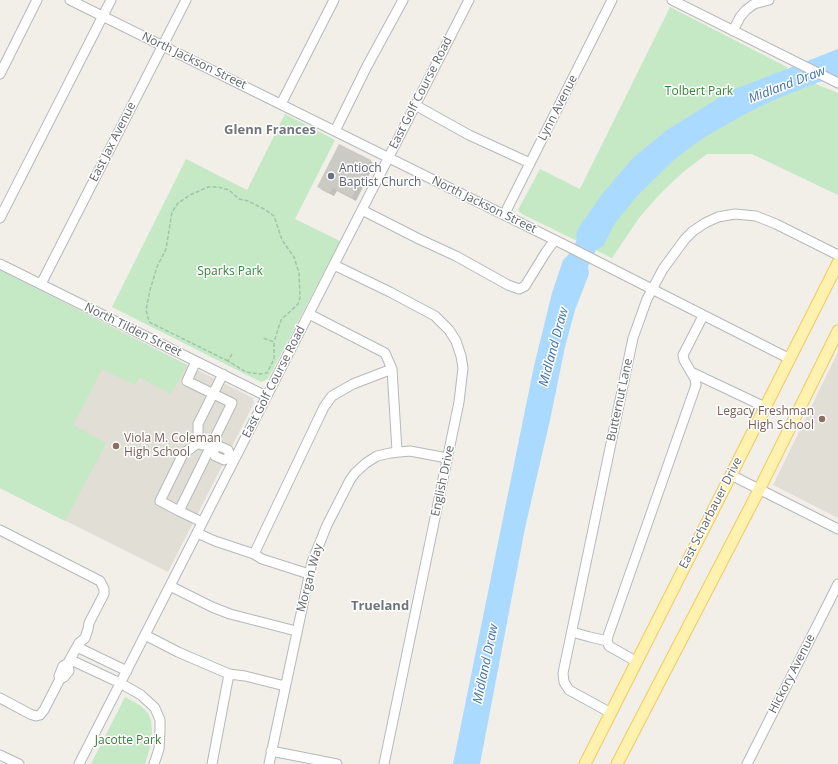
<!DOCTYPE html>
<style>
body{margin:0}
canvas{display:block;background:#f1efe8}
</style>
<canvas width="838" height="764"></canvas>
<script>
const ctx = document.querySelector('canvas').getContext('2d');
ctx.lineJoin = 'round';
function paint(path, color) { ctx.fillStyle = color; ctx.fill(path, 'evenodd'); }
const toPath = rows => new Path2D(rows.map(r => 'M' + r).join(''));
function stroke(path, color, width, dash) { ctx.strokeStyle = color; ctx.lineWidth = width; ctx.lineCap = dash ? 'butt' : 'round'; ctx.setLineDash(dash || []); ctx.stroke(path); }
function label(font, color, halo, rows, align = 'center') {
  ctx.font = font + ' "Open Sans",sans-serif'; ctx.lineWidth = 3; ctx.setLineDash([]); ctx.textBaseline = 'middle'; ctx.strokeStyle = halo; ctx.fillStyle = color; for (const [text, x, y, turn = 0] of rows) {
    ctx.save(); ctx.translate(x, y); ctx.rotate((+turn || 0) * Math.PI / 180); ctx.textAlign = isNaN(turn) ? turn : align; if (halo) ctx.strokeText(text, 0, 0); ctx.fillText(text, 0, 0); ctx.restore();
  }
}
paint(toPath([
 [39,290,253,398,254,403,168,572,0,488,0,367],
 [838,352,838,518,773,485]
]), '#e1ded6');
paint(toPath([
 [670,7,787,67,786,72,838,93,838,195,752,154,707,154,683,172,659,195,639,218,612,258,522,214,518,210,540,169,580,189],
 [285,114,335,140,295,219,340,241,269,377,266,380,261,382,112,307,186,159,247,190],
 [0,270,187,365,171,394,139,377,135,385,102,369,73,425,106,443,65,521,0,488],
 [125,697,141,706,148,713,151,720,152,732,151,744,145,764,91,764]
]), '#c5e8c5');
paint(toPath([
 [838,49,838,77,819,82,774,100,745,114,703,138,675,159,637,196,615,223,603,246,596,250,588,266,589,274,575,310,565,347,550,420,525,528,480,764,453,764,534,366,552,293,563,260,568,255,577,240,576,234,579,227,603,193,633,158,667,130,730,91]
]), '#aadaff');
paint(toPath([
 [339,145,371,161,374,165,356,201,337,191,334,196,322,190,318,186]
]), '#0003');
paint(toPath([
 [339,144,371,160,352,198,333,188,330,193,317,187]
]), '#cccac5');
const minor = toPath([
 [70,0,569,247,790,359],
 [672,0,838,83],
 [733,31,740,17,746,10,754,4,769,0],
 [0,74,37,0],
 [281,104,334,0],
 [415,105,469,135,530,163],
 [335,131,366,68,403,0],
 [362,210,419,239,456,256,508,285,519,289,525,286,546,252,555,240],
 [504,215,612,0],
 [0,218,111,0],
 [0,264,266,396],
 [334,265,390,292,435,316,449,330,456,341,461,356,463,368,459,402,384,764],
 [41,284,186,0],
 [309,314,385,353,392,369,397,451],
 [196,361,187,381,232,403,179,511,160,501,183,454,198,443],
 [691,372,765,407],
 [202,445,198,443,198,424,223,374],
 [219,446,228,450,230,456,224,460,215,456,212,450,219,446],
 [731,475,838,529],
 [179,511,202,522],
 [0,530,100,581,104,589,104,594,89,623,88,629,85,638,79,643,68,663,63,666,59,676,60,679,44,710,40,715,36,716,30,714,0,698],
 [197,533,215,541,254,554],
 [309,574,262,559,254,554,324,407,332,396,353,384,392,369],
 [170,586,212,607,230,614,296,631],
 [572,632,590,637,607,641],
 [145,635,178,652,229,674,245,676,285,686],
 [77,647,127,671],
 [71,660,120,683,141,695,155,708,160,720,160,732,159,749,154,764],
 [637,662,609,646,607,641,608,636,696,385,695,379,684,360,683,355,703,316],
 [60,679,64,677,69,671,68,663],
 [611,713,569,690,564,682,563,673,633,338,647,299,663,269,685,239,693,231,705,223,718,217,735,214,756,216,776,224,838,255],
 [271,751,337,764],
 [0,755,19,764],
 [79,764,469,0],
 [212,764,229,674],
 [269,764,312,562,327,525,350,480,355,473,366,463,377,456,390,453,410,451,447,458],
 [747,764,838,584]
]);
const major = toPath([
 [585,764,838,263],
 [617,764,759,490,838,331]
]);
stroke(minor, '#b5b8bc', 11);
stroke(major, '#f2c960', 13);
stroke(toPath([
 [232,354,228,361,246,372,260,374,267,373,274,359,274,342,263,338],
 [228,361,149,322,146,310,150,290,157,267,166,249,172,212,178,203,190,195,208,187,218,187,229,190,239,199,248,201,264,209,274,216,282,240,294,257,299,273,300,298,298,304,281,320,274,342]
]), '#9cc7a9', 1.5, [4, 2]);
stroke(minor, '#fff', 9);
stroke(major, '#fff2af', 11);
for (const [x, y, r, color] of [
 [331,176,4,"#6b7280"],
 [822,419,4,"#8d6e63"],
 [116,446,4,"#8d6e63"]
]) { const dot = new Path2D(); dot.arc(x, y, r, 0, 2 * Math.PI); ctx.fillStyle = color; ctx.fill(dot); stroke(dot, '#fff', 1.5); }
label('12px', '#5f6368', '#fff', [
 ["North Jackson Street",194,61,26],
 ["East Golf Course Road",421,93,-63],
 ["Lynn Avenue",558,108,-63],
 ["East Jax Avenue",113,142,-63],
 ["North Jackson Street",484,205,26],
 ["North Tilden Street",133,330,26],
 ["East Golf Course Road",274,382,-63],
 ["Butternut Lane",620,400,-78],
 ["English Drive",443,481,-78],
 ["East Scharbauer Drive",711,513,-63],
 ["Morgan Way",310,578,-75],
 ["Hickory Avenue",792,674,-63]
]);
label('12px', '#348238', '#fff', [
 ["Tolbert Park",699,92],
 ["Sparks Park",230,272],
 ["Jacotte Park",128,741]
]);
label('12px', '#5b616d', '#fff', [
 ["Antioch",339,169],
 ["Baptist Church",339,183]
], 'left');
label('12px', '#785e54', '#fff', [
 ["Legacy Freshman",814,412],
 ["High School",814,426],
 ["Viola M. Coleman",124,439,"left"],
 ["High School",124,453,"left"]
], 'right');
label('italic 13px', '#4174aa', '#fff', [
 ["Midland Draw",787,85,-21],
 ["Midland Draw",554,347,-75],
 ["Midland Draw",486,664,-78]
]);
label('bold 13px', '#70757a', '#fff', [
 ["Glenn Frances",270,130],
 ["Trueland",380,606]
]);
</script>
